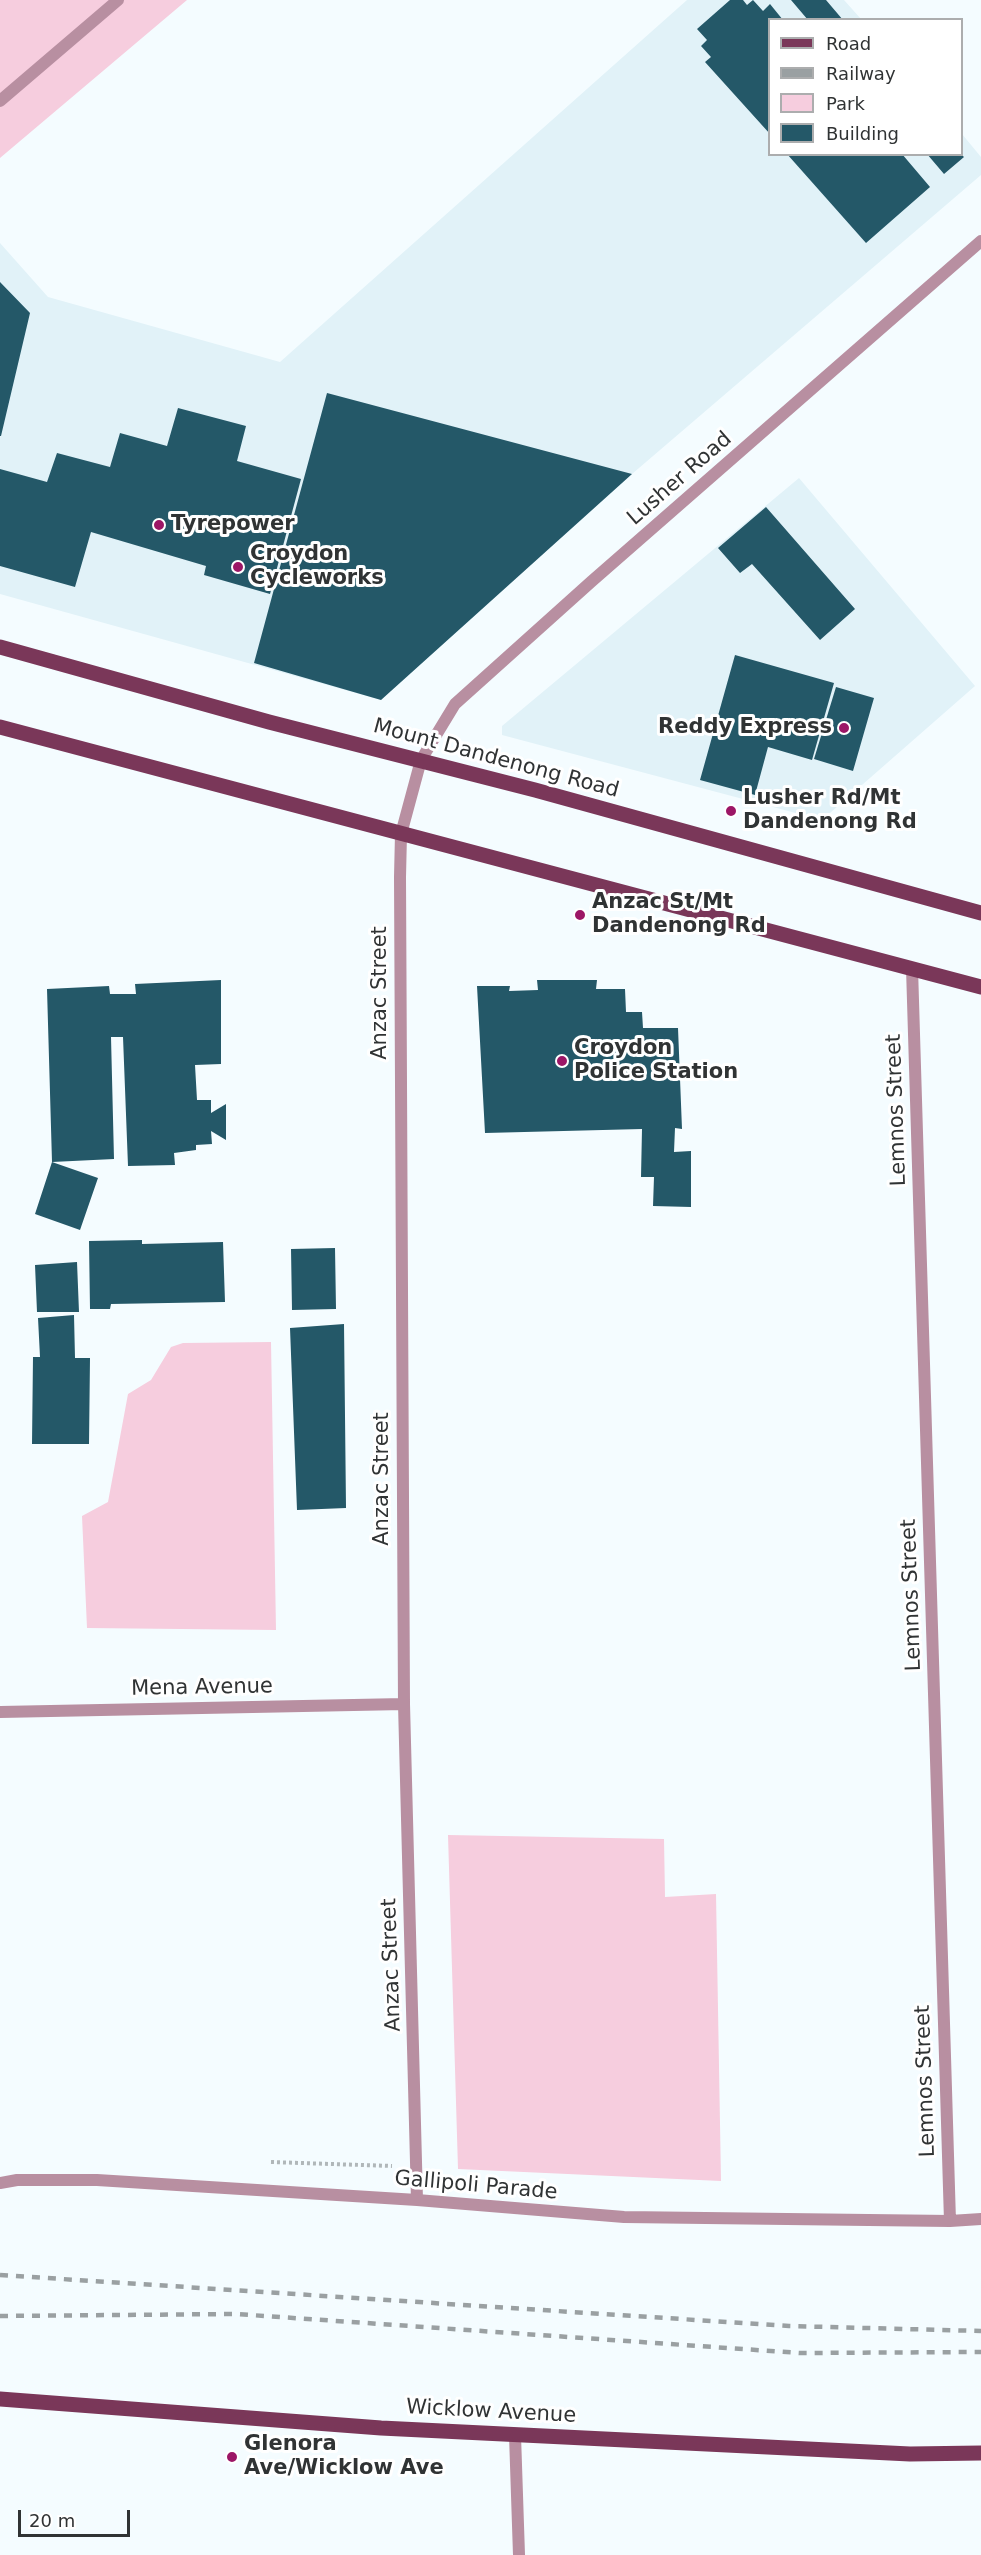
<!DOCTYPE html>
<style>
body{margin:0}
#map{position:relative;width:981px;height:2555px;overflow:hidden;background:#f4fcff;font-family:"DejaVu Sans",sans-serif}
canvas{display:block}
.legend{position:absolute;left:768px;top:18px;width:195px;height:138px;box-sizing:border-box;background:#fff;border:2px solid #acadae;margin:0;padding:8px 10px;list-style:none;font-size:18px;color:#303334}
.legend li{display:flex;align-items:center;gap:12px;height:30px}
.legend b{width:30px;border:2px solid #acadae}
.scale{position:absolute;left:18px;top:2510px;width:112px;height:27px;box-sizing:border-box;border:3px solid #303334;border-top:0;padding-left:8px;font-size:18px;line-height:21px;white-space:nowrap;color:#303334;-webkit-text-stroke:4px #fff;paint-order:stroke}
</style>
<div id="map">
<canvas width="981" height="2555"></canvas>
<ul class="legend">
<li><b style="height:8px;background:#7a3759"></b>Road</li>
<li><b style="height:8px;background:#9aa0a2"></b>Railway</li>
<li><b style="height:16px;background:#f6cdde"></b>Park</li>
<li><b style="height:16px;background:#245868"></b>Building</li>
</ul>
<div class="scale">20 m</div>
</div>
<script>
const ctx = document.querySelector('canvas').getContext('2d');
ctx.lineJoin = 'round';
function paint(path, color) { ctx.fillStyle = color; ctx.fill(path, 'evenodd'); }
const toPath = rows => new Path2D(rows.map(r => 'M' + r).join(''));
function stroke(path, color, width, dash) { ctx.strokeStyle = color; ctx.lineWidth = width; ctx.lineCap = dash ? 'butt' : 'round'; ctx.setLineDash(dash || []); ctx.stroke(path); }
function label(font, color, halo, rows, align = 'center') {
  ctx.font = font + ' "DejaVu Sans",sans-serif'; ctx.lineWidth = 6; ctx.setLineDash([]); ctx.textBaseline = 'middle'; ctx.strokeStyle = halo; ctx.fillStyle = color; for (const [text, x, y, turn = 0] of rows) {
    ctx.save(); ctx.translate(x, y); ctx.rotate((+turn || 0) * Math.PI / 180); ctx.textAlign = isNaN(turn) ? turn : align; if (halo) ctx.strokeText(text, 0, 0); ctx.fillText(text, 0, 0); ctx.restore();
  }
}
paint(toPath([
 [687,0,844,0,861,19,770,20,770,154,962,154,962,134,981,157,981,175,632,474,381,700,0,594,0,243,48,297,280,362],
 [799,478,975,686,822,820,502,735,502,726]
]), '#e1f2f8');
paint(toPath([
 [0,0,187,0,0,158],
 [271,1342,276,1630,87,1628,82,1516,108,1502,128,1394,151,1380,171,1347,183,1343],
 [448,1835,664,1839,665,1897,716,1894,721,2181,458,2169]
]), '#f6cdde');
paint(toPath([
 [730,0,743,0,747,5,753,0,763,11,770,4,783,20,770,20,770,134,705,62,711,57,701,46,707,40,697,29],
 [791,0,826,0,843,20,808,20],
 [787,154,902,154,930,187,866,243],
 [927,154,961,154,964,157,944,174],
 [0,282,30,313,1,436,0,436],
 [327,393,632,474,381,700,254,663],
 [178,408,246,426,237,461,301,479,270,594,204,575,206,566,91,532,75,587,0,566,0,469,47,482,57,453,110,467,120,433,167,446],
 [766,507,855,609,820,640,752,564,740,573,718,548],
 [735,655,834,683,812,760,768,747,755,795,700,780],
 [836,687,874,698,853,771,814,759],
 [221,980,221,1064,195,1065,197,1100,211,1100,211,1113,226,1104,226,1140,211,1131,212,1144,196,1145,196,1150,174,1153,175,1165,128,1166,123,1037,111,1037,114,1159,52,1162,47,989,109,986,110,994,136,994,135,984],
 [537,980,597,980,596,989,625,989,626,1012,642,1012,643,1028,678,1028,682,1129,675,1128,674,1152,691,1151,691,1207,653,1206,654,1177,641,1177,642,1129,485,1133,477,986,510,986,509,991,538,990],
 [52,1162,98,1178,80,1230,35,1214],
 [142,1240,142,1244,223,1242,225,1302,111,1304,110,1309,90,1309,89,1241],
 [335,1248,336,1309,292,1310,291,1249],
 [77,1262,79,1312,37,1312,35,1265],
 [74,1315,75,1358,90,1358,89,1444,32,1444,33,1357,40,1357,38,1318],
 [344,1324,346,1508,297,1510,290,1328]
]), '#245868');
stroke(toPath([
 [271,2162,392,2166]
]), '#b0b7b9', 4, [3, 3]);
stroke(toPath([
 [0,101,118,0],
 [912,968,950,2221],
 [0,1712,404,1704],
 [0,2183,17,2180,97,2180,417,2200,624,2217,950,2221,981,2219],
 [417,2200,404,1704,400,877,401,834,421,760,455,704,592,581,981,241],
 [515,2435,519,2555]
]), '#b88fa1', 12);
stroke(toPath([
 [0,647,269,722,535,790,981,913],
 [0,727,981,987],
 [0,2399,381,2428,910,2454,981,2453]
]), '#7a3759', 15);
stroke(toPath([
 [0,2275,789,2326,981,2331],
 [0,2316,236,2314,800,2353,981,2352]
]), '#9aa0a2', 4.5, [8, 8]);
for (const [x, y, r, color] of [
 [159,525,6,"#9c1666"],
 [238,567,6,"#9c1666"],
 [844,728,6,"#9c1666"],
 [731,811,6,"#9c1666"],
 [580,915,6,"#9c1666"],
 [562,1061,6,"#9c1666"],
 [232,2457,6,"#9c1666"]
]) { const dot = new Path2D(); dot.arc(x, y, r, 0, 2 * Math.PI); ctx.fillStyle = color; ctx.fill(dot); stroke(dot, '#fff', 2); }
label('21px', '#303334', '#fff', [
 ["Lusher Road",680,479,-41],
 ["Mount Dandenong Road",496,759,15],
 ["Anzac Street",381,993,-90],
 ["Lemnos Street",897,1110,-92],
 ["Anzac Street",383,1479,-90],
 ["Lemnos Street",912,1595,-92],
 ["Mena Avenue",202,1688,-1],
 ["Anzac Street",392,1965,-92],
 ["Lemnos Street",926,2081,-92],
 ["Gallipoli Parade",476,2186,5],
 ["Wicklow Avenue",491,2412,3]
]);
label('bold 21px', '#303334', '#fff', [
 ["Tyrepower",171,525],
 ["Croydon",250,555],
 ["Cycleworks",250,579],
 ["Reddy Express",832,728,"right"],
 ["Lusher Rd/Mt",743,799],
 ["Dandenong Rd",743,823],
 ["Anzac St/Mt",592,903],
 ["Dandenong Rd",592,927],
 ["Croydon",574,1049],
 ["Police Station",574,1073],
 ["Glenora",244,2445],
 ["Ave/Wicklow Ave",244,2469]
], 'left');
</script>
